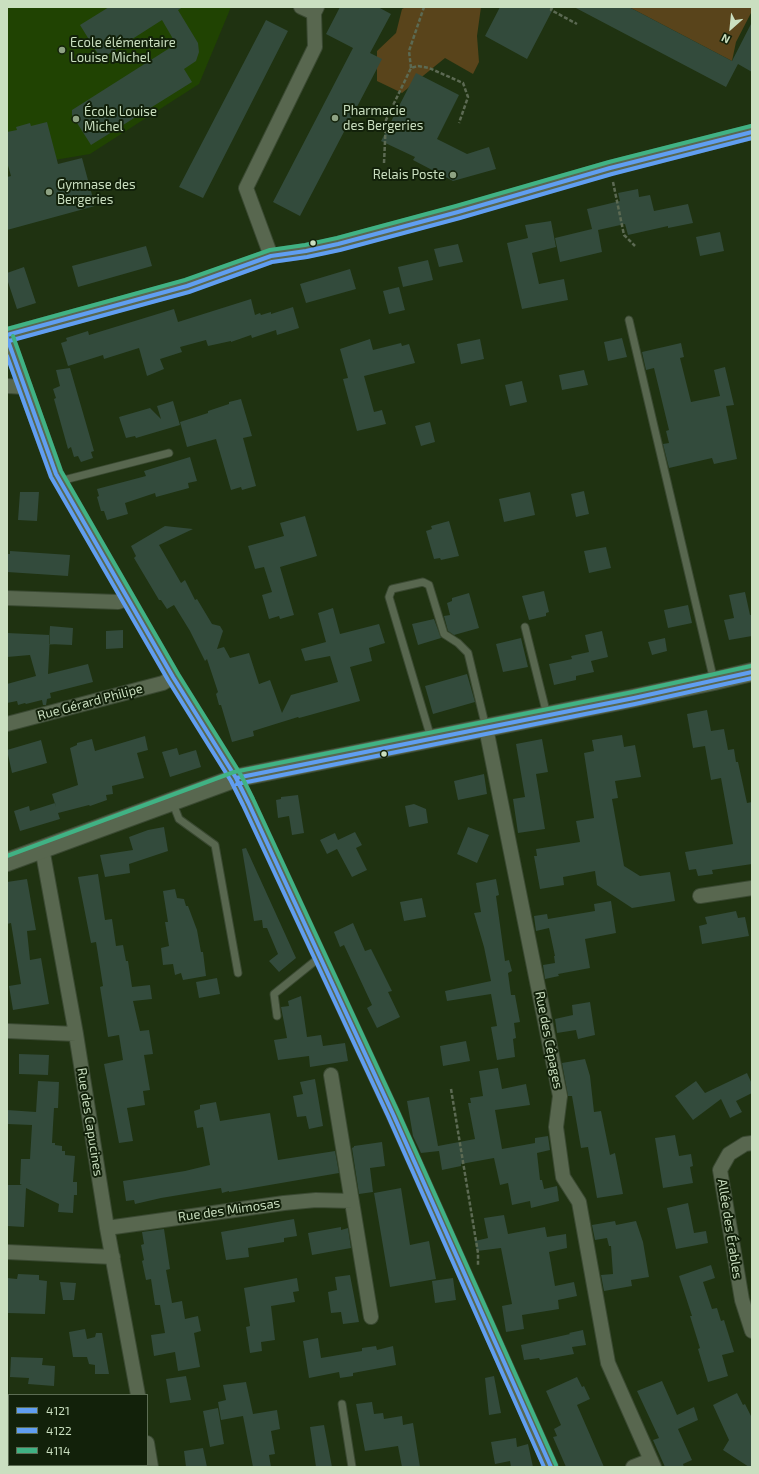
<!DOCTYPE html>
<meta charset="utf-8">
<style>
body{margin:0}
#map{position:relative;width:759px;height:1474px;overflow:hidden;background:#1f3211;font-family:"Exo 2",sans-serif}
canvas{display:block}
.frame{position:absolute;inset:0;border:8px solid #cadfc0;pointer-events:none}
.legend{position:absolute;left:8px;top:1394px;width:140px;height:72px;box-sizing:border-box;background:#12210a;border:1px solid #5c6d53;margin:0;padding:5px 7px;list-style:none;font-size:12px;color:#cadfc0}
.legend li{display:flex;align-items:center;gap:8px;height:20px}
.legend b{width:20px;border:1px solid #5c6d53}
.north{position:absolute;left:711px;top:8px;width:40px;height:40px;-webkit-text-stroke:3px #12210a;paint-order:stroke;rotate:207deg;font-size:11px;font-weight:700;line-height:16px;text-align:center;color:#cadfc0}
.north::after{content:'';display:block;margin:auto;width:14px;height:18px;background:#cadfc0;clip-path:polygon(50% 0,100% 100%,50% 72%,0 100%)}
</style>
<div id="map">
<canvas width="759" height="1474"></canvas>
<div class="frame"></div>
<ul class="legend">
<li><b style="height:5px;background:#609ef1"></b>4121</li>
<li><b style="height:5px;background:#609ef1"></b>4122</li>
<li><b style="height:5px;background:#40b284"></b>4114</li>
</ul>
<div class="north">N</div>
</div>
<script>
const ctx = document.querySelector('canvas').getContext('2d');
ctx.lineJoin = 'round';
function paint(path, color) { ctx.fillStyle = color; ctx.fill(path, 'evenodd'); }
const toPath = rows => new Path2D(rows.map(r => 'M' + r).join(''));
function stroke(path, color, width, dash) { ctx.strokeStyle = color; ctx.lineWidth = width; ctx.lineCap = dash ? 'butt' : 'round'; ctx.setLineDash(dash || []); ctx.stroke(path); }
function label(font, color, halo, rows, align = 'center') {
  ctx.font = font + ' "Exo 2",sans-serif'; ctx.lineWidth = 4; ctx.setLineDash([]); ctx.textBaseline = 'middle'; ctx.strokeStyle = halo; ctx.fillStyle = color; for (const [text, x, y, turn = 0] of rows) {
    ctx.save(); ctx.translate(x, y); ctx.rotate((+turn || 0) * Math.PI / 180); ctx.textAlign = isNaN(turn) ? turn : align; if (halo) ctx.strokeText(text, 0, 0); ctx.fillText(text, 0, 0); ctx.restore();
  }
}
paint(toPath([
 [7,7,231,7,199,84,90,154,7,168]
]), '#204302');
paint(toPath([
 [406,7,481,7,477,36,479,62,473,74,445,58,402,93,377,81,377,51,396,33,402,9],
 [629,7,752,7,752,11,736,42,732,61]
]), '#59441b');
paint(toPath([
 [109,7,183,7,178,10,198,43,199,52,196,61,184,69,192,82,91,145,72,115,72,110,176,44,162,20,101,59,80,25],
 [340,7,378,7,391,14,370,53,382,59,300,216,273,202,353,48,326,34],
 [500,7,554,7,527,59,485,36],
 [574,7,629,7,732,61,752,22,752,72,738,64,726,87],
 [266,20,288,31,203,198,179,187],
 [416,73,459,95,437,139,467,154,489,147,496,169,453,181,413,160,415,157,381,141],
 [47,122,58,164,82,158,95,206,7,230,7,177,11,176,7,162,7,132,17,130,16,127,30,123,31,126],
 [638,189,639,197,650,195,654,211,688,204,693,223,668,228,668,226,628,235,625,224,598,230,602,252,560,262,555,238,592,229,587,209,620,201,618,193],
 [551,221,556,247,532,253,539,284,564,279,568,300,522,309,507,243,528,238,525,225],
 [720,232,724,251,700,256,696,237],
 [458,244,463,262,439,267,434,249],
 [146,246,152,266,78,287,72,266],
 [428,260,433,280,403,287,398,267],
 [24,267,36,303,17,309,7,279,7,273],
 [350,269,356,289,306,303,300,284],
 [399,287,405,310,389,314,383,291],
 [251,299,255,315,260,313,261,315,271,312,271,314,293,307,299,328,277,335,276,330,252,338,251,335,231,342,231,341,208,346,206,340,180,347,182,352,160,359,164,369,147,376,139,348,104,359,103,355,68,366,61,343,67,341,66,338,88,331,89,335,174,309,178,322],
 [622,338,627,357,608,361,604,342],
 [370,339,373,350,401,343,402,346,409,344,415,363,364,376,374,412,382,410,386,424,357,431,343,379,348,378,340,349],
 [480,339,484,359,461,364,457,344],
 [681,343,684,357,680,358,691,402,720,396,714,370,725,367,734,405,726,406,737,459,714,464,712,458,669,468,663,444,669,443,666,431,669,430,654,368,646,370,642,352],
 [70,368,94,451,91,452,93,458,81,462,78,456,74,457,71,447,68,449,54,399,56,398,53,389,60,386,56,370],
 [584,370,588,385,562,390,559,375],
 [522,381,527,402,510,406,505,385],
 [241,399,252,436,243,438,256,486,242,490,241,487,231,490,216,439,187,447,180,422,208,413,208,411,229,404,229,402],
 [173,401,180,425,136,438,135,436,126,438,119,417,150,408,161,419,157,406],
 [430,422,435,442,421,446,415,426],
 [190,457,197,481,188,483,189,488,156,497,155,493,125,503,128,514,107,520,104,511,101,511,97,497,99,496,97,489,146,476,144,471],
 [584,491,589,514,576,517,571,494],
 [20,492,39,492,37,521,18,520],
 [530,492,535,515,504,522,499,499],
 [305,516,317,556,280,567,294,615,280,619,279,616,269,619,262,595,272,592,264,567,255,569,248,546,284,536,280,523],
 [449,521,459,556,441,560,440,558,434,559,426,531,432,529,431,526],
 [165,526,193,529,159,545,181,583,185,580,195,600,197,599,212,624,220,626,223,631,217,649,224,647,230,658,249,653,259,684,270,680,282,713,291,695,338,682,330,656,305,661,301,649,326,642,318,613,333,608,340,634,379,624,385,643,369,648,372,661,350,667,360,701,310,715,299,718,298,717,253,731,254,736,232,742,221,705,219,705,216,694,218,692,207,659,205,661,190,631,174,605,167,609,161,600,159,600,134,558,136,556,131,546],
 [606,547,611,568,589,573,584,551],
 [10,551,70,555,68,576,7,572,7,554,10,554],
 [544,591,549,612,546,613,546,616,529,620,522,596],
 [745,592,750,615,752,615,752,636,729,640,724,620,734,618,729,595],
 [469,593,479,628,454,635,448,631,444,616,450,615,447,603,452,601,452,598],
 [688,605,692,623,668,628,664,610],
 [434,619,441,638,418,645,412,624],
 [50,626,73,628,72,645,49,644],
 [123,630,123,648,106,649,106,631],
 [602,631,608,657,591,661,594,672,576,676,576,680,554,685,549,664,572,659,571,656,589,652,585,635],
 [7,633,50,635,48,674,88,664,93,682,50,693,51,698,47,699,46,705,43,705,42,700,26,704,25,703,18,705,17,701,7,703,7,684,36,676,30,655,7,657],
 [521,638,528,667,503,672,496,644],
 [665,638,667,651,652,655,648,642],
 [467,674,475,702,433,714,425,686],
 [707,710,711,731,724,729,728,750,734,749,736,762,738,762,747,803,752,802,752,864,712,870,713,874,698,876,696,869,689,870,685,852,733,844,721,778,711,780,705,746,693,748,687,714],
 [622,735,624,747,635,745,641,777,615,781,618,798,612,799,624,866,640,876,670,872,675,901,632,908,597,885,595,871,563,877,564,885,540,889,534,856,537,856,536,849,580,842,576,821,594,818,584,753,594,751,592,740],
 [145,736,148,750,137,753,144,778,112,786,113,794,106,795,107,800,90,806,89,805,58,813,60,819,20,831,14,811,29,806,30,811,55,803,56,807,52,794,78,785,70,748,77,745,77,743,92,739,95,751],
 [542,739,548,772,536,774,545,829,518,833,513,799,525,797,516,744],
 [41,740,47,763,12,773,7,750],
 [177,748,179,755,196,750,201,767,170,777,162,752],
 [484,774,487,794,458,800,454,781],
 [298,795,304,833,292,835,289,816,278,818,276,800,281,799,281,797],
 [414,804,426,809,428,823,409,827,405,806],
 [164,827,168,851,129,864,130,873,105,877,100,855,133,850,129,837,148,830],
 [468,827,489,835,477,863,457,854],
 [355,832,362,845,356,848,367,870,352,877,337,849,327,854,320,840,335,833,338,840],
 [246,848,296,958,279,972,269,961,278,954,267,928,263,928,262,920,254,921,242,849],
 [98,874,105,920,112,919,116,946,123,945,126,961,128,961,132,987,150,985,152,999,133,1001,140,1031,149,1030,153,1054,144,1055,150,1090,143,1091,145,1105,127,1108,133,1141,119,1143,104,1064,123,1060,119,1035,108,1037,100,987,103,986,96,942,91,943,78,877],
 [27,879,36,930,27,931,30,960,41,958,49,1004,13,1010,9,986,21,984,11,923,7,924,7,882],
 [496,879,499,895,496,896,505,961,509,960,512,971,508,973,511,995,515,995,520,1022,514,1023,516,1038,513,1039,515,1057,497,1060,491,1027,497,1026,491,994,447,1001,445,991,491,981,484,947,474,913,481,912,476,883],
 [175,889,177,898,184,899,186,906,188,906,197,930,201,952,203,952,206,976,183,980,181,973,175,975,173,964,163,965,161,948,169,946,165,922,168,922,163,891],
 [422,898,426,917,404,921,400,902],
 [611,901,616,933,585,939,590,968,558,974,559,976,545,979,543,965,555,963,554,956,555,956,549,928,536,931,534,916,547,914,548,919,595,911,594,904],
 [736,911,738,918,745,917,749,936,702,944,699,926,707,924,705,917],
 [353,923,365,951,371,949,392,991,388,992,400,1017,377,1028,367,1008,372,1005,344,945,340,947,334,932],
 [217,978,220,994,199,998,196,982],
 [301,996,307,1037,321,1035,323,1046,345,1043,348,1061,310,1067,309,1056,278,1060,274,1040,287,1038,281,1007,289,1006,288,1001],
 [590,1002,595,1035,578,1039,576,1030,557,1033,555,1019,573,1015,572,1005],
 [466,1041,470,1061,443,1066,440,1046],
 [19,1054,49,1055,48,1075,19,1074],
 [585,1059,590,1076,594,1112,601,1111,610,1155,615,1153,623,1194,597,1198,588,1147,581,1148,572,1096,568,1096,562,1063],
 [498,1068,502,1089,526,1084,530,1105,495,1110,502,1149,535,1143,535,1138,548,1136,550,1150,537,1153,540,1180,542,1180,544,1189,557,1186,559,1201,531,1208,530,1201,512,1205,508,1183,500,1185,494,1158,461,1164,461,1166,442,1170,439,1151,421,1153,413,1136,407,1101,429,1097,438,1146,475,1139,468,1103,471,1103,470,1098,483,1096,479,1071],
 [747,1073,752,1084,752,1093,736,1101,742,1112,730,1118,721,1099,693,1120,675,1096,696,1081,705,1093],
 [315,1079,323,1126,309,1129,306,1116,297,1117,293,1096,303,1094,300,1082],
 [38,1081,59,1082,58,1108,54,1108,52,1143,55,1143,55,1145,62,1146,62,1151,65,1151,65,1155,75,1156,73,1182,77,1182,77,1195,74,1195,73,1213,58,1212,59,1204,26,1188,24,1227,7,1226,7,1185,22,1185,20,1184,21,1159,30,1159,32,1125,7,1124,7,1110,36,1112],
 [216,1102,220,1121,270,1113,278,1160,335,1151,339,1173,229,1192,229,1191,222,1193,221,1188,161,1198,135,1204,134,1200,126,1201,123,1181,185,1171,210,1165,203,1127,197,1128,194,1111,200,1109,200,1105],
 [675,1135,679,1156,691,1154,693,1166,690,1167,693,1183,663,1188,655,1138],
 [382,1142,385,1166,370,1168,373,1192,359,1194,352,1148,354,1147,354,1146],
 [401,1188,410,1245,429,1241,436,1279,390,1287,374,1193],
 [688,1203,694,1233,706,1231,708,1243,676,1249,667,1208],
 [504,1215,508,1234,545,1227,547,1237,566,1234,567,1248,549,1252,555,1286,574,1282,577,1296,558,1300,559,1309,522,1315,524,1329,506,1332,502,1306,512,1304,501,1248,477,1251,475,1241,488,1238,484,1218],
 [294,1219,297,1236,284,1238,284,1242,248,1248,249,1257,226,1260,221,1232],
 [615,1221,616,1225,636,1221,643,1242,649,1277,631,1280,632,1286,604,1291,601,1275,613,1274,611,1246,609,1246,607,1238,595,1240,592,1225],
 [341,1227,341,1230,348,1228,351,1248,312,1255,308,1233],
 [164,1229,170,1269,166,1270,172,1303,182,1301,185,1319,198,1316,201,1331,194,1333,200,1367,178,1371,175,1352,154,1356,151,1335,165,1333,160,1305,155,1305,151,1279,146,1280,142,1261,144,1260,141,1245,144,1244,142,1232],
 [711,1265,715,1278,703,1282,712,1309,717,1308,721,1321,724,1320,734,1352,722,1355,728,1376,708,1382,698,1349,700,1348,690,1316,692,1316,679,1276],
 [18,1274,39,1275,39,1280,47,1281,45,1314,7,1313,7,1278,17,1279],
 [350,1275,359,1322,343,1324,341,1312,331,1313,328,1292,337,1290,335,1277],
 [297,1278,299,1291,293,1292,295,1302,271,1306,275,1340,261,1342,262,1351,250,1353,246,1327,250,1326,244,1288],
 [453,1278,456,1300,435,1303,432,1281],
 [60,1282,76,1283,74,1300,63,1300],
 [85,1329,87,1339,95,1337,96,1333,102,1333,109,1374,95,1374,95,1365,89,1364,87,1357,73,1357,69,1332],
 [583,1330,586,1345,572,1347,574,1354,540,1360,539,1358,524,1360,521,1345,570,1334,569,1333],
 [318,1338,321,1358,362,1351,362,1348,376,1346,377,1350,393,1346,396,1365,353,1373,353,1376,340,1378,339,1372,309,1378,303,1341],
 [11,1357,43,1358,42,1365,55,1366,54,1386,28,1384,29,1378,10,1377],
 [186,1376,191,1400,170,1403,166,1379],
 [494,1376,501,1413,489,1415,485,1378],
 [577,1377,582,1387,584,1386,590,1399,577,1405,604,1467,566,1467,553,1437,557,1436,554,1429,561,1425,546,1391],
 [662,1381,677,1415,694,1407,698,1420,678,1429,692,1460,683,1464,684,1467,665,1467,653,1440,659,1438,637,1391],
 [246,1382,253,1414,277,1410,280,1429,271,1431,275,1454,269,1455,271,1467,253,1467,243,1416,221,1420,218,1402,226,1400,223,1385],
 [737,1393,743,1405,745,1404,752,1418,752,1467,749,1467,723,1450,729,1440,713,1405],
 [372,1402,374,1414,383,1413,384,1419,402,1416,403,1425,413,1423,420,1467,402,1467,398,1446,365,1451,356,1404],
 [218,1408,224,1444,210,1447,203,1411],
 [324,1425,332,1467,316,1467,310,1427],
 [516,1438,517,1447,528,1444,533,1467,511,1467,510,1461,495,1464,491,1442],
 [203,1448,207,1467,186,1467,184,1451]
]), '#334b3c');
const service = toPath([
 [629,320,714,681],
 [60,481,169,453],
 [525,627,547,715],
 [431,738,389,597,392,589,423,582,429,585,444,634,458,643,468,653,486,728],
 [172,801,179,819,215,845,238,973],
 [277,1016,274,994,320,957],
 [342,1404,352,1467]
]);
const minor = toPath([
 [301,7,314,13],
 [271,256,246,188,315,47,314,13,317,7],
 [7,335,187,286,271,256,306,251,338,244,458,212,610,168,752,132],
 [7,338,56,474,173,677,236,778,248,802,393,1114,551,1467],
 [7,386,25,387],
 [7,598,118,602,127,599],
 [7,724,163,683,173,677],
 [486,728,560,1096,556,1127,563,1177,579,1202,608,1363,654,1467],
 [42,848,76,1034,107,1228,138,1395],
 [700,896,752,888],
 [7,1031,76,1034],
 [331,1075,371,1317],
 [752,1143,745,1144,729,1154,720,1170,742,1300,752,1331],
 [107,1228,284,1203,316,1200,352,1201],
 [7,1252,113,1257],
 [147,1443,151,1467],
 [633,1467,651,1460]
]);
const tertiary = toPath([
 [7,862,236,778,634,698,714,681,752,672]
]);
stroke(service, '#3a4932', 9);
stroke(minor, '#3a4932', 16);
stroke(tertiary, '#3a4932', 20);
stroke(toPath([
 [552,7,551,10,577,24],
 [411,68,409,51,424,7],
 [384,163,386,120,411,68,418,66,429,68,463,83,468,97,459,123],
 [613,182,624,235,635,246],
 [451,1089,478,1253,478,1265]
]), '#5c6a53', 2.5, [4, 2]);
stroke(service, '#58674f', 7);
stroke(minor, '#58674f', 14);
stroke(tertiary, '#58674f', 18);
stroke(toPath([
 [7,335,187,286,271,256,306,251,338,244,458,212,610,168,752,132],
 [7,338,56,474,173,677,236,778,248,802,393,1114,551,1467],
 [236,778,634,698,752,672]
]), '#609ef1', 4);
stroke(toPath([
 [9,341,189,292,272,262,307,257,340,250,460,218,612,174,752,138],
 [7,356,51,477,168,680,231,781,243,805,388,1116,544,1467],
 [237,784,635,704,752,678]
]), '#609ef1', 4);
stroke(toPath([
 [7,329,185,280,270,250,305,245,337,238,456,206,609,162,751,126],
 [13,336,61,471,178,674,241,775,253,799,398,1112,556,1465],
 [7,856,234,772,633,692,751,666]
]), '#40b284', 4);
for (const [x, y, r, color] of [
 [62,50,4,"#8ea283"],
 [335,118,4,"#8ea283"],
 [76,119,4,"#8ea283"],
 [453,175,4,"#8ea283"],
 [49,192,4,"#8ea283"],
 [313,243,3.5,"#cadfc0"],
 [384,754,3.5,"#cadfc0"]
]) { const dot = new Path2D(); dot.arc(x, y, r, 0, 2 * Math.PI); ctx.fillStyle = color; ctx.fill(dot); stroke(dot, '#12210a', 1.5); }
label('13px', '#cadfc0', '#12210a', [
 ["Ecole élémentaire",70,43],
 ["Louise Michel",70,58],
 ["Pharmacie",343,111],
 ["des Bergeries",343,126],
 ["École Louise",84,112],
 ["Michel",84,127],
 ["Relais Poste",445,175,"right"],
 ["Gymnase des",57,185],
 ["Bergeries",57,200]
], 'left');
label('13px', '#cadfc0', '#12210a', [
 ["Rue Gérard Philipe",90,702,-15],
 ["Rue des Cépages",549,1040,79],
 ["Rue des Capucines",90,1122,81],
 ["Rue des Mimosas",229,1210,-8],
 ["Allée des Érables",730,1229,81]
]);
</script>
